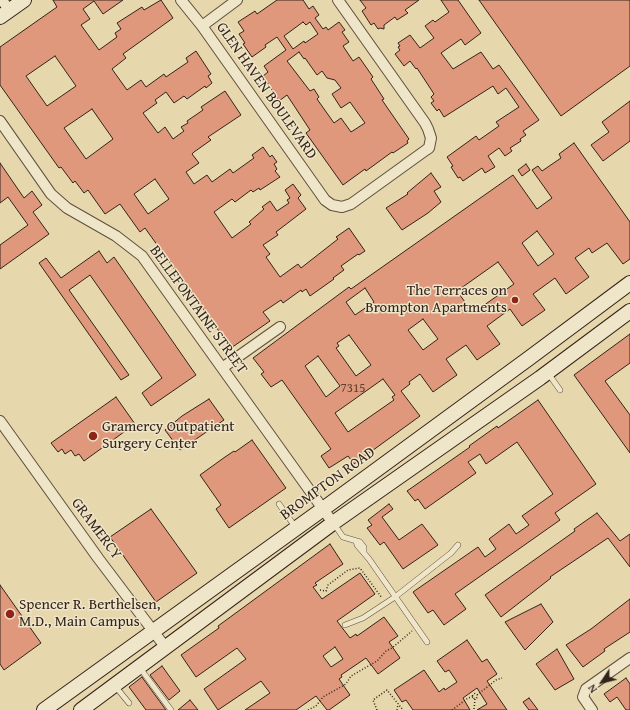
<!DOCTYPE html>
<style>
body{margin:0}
#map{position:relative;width:630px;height:710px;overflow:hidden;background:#e6d7ac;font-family:"Gentium Book Plus",serif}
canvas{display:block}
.north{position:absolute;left:582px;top:662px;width:40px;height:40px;-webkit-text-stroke:3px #efe5c9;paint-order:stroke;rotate:235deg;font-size:11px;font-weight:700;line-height:16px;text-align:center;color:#33231a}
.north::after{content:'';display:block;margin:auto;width:14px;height:18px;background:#33231a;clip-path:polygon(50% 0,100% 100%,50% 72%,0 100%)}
</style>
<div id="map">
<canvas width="630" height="710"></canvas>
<div class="north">N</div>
</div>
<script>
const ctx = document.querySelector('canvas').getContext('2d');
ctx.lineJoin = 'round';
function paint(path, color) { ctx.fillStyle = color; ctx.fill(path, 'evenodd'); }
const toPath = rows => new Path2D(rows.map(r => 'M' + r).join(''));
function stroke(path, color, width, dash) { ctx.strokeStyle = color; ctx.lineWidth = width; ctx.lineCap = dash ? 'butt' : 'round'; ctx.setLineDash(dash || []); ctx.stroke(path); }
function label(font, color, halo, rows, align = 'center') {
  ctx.font = font + ' "Gentium Book Plus",serif'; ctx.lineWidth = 3; ctx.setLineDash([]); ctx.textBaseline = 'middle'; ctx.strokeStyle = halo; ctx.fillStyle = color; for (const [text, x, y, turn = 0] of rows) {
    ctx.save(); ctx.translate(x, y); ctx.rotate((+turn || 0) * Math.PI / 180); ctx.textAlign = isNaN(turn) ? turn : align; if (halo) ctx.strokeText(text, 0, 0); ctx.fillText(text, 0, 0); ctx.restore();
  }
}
const building = toPath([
 [53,0,123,0,103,14,94,1,83,9,90,19,81,25,99,50,117,37,115,33,121,29,117,23,142,7,144,10,161,0,173,18,123,54,126,58,112,69,127,90,141,80,146,87,164,74,166,77,188,62,186,58,196,51,211,74,208,76,212,83,206,88,205,86,187,99,184,96,174,103,166,92,155,100,157,103,143,113,158,133,165,127,173,139,184,131,181,127,188,123,187,121,203,110,201,107,225,91,241,115,208,137,211,140,194,152,192,154,199,163,186,172,194,184,207,175,212,182,230,169,233,173,254,158,252,155,263,147,270,157,272,155,277,162,274,164,277,169,275,171,280,177,260,190,259,188,253,192,251,190,235,202,232,199,214,212,232,238,251,224,249,222,264,209,262,207,270,201,277,211,289,203,287,200,290,198,285,190,293,184,301,195,298,198,306,209,276,232,278,235,263,245,270,254,266,257,280,277,298,264,301,268,338,239,336,237,349,228,365,251,359,255,358,254,341,266,344,270,333,278,334,279,310,296,306,289,302,292,301,290,283,303,281,300,263,312,270,321,231,348,145,228,140,232,120,204,105,214,88,190,84,193,75,181,73,183,61,167,59,168,0,85,0,47,57,7,53,0],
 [55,56,76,86,47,106,26,76,55,56],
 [92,109,113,139,86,159,64,128,92,109],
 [155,179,169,199,148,214,134,194,155,179],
 [277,0,303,0,309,9,313,6,319,15,315,18,323,29,326,27,328,30,339,22,345,30,342,32,349,42,343,46,353,61,359,57,373,77,371,79,384,99,382,100,409,139,407,141,408,143,393,153,392,152,366,171,365,169,343,185,306,133,310,130,287,95,279,101,263,76,268,72,264,66,286,50,277,37,265,45,266,47,252,57,243,44,245,43,239,34,244,31,238,22,255,11,257,14,277,0],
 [303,22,306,25,310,22,318,34,305,43,304,41,293,49,284,36,303,22],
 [299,52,304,59,305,58,317,75,322,71,327,78,335,80,341,88,332,94,341,108,350,102,365,123,351,132,341,118,334,123,317,99,319,97,314,89,310,91,287,61,299,52],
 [360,0,419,0,405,10,408,13,397,20,395,17,384,25,384,29,380,28,378,29,374,23,371,25,362,11,366,8,360,0],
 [441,0,458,0,481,33,465,45,461,39,441,53,453,69,481,52,493,69,499,65,539,120,523,131,526,135,520,139,521,141,510,148,512,151,505,156,499,148,488,156,495,167,485,173,482,168,463,181,460,177,458,178,451,167,453,166,447,157,476,136,479,140,499,126,496,122,519,107,506,88,498,94,493,86,444,117,439,109,437,111,431,103,434,101,431,97,434,94,417,68,416,69,410,61,404,66,395,54,400,50,398,47,400,46,398,43,410,35,420,48,434,38,425,26,433,20,435,22,449,12,441,0],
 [479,0,630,0,630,66,561,116,479,0],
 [630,101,630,141,603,161,591,145,609,132,602,122,630,101],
 [574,143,630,222,630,259,623,264,607,243,592,253,589,248,575,258,589,277,566,294,555,278,533,294,545,310,522,326,510,309,487,326,500,344,477,360,466,345,446,359,457,375,433,392,420,374,409,382,410,384,401,391,420,416,354,464,348,456,329,468,321,456,331,449,282,380,271,387,261,374,264,372,253,358,349,287,351,289,513,175,537,209,552,198,532,170,538,166,542,171,561,158,559,154,574,143],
 [537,231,554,254,538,266,522,243,537,231],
 [498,262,514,284,473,313,457,291,498,262],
 [365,288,374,302,355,315,346,302,365,288],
 [423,319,438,339,423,350,408,330,423,319],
 [349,335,371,365,356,376,336,348,339,346,337,343,349,335],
 [318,356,340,386,326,397,305,366,318,356],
 [383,379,395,395,392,397,394,400,348,432,335,413,383,379],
 [0,163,24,198,32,191,42,205,33,212,49,234,0,269,0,245,28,225,8,197,0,203,0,163],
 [526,164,530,170,522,176,518,170,526,164],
 [431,173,441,187,434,191,441,202,428,213,402,230,386,208,408,194,407,193,431,173],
 [99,251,107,263,114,257,196,375,151,406,142,393,162,378,90,275,69,290,129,375,121,380,39,263,46,258,61,278,99,251],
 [630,334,630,363,605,381,630,415,630,453,574,375,630,334],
 [116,397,135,424,84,461,79,454,75,456,71,450,65,454,62,449,58,452,51,443,116,397],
 [209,399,224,420,180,450,165,430,182,416,209,399],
 [538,400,596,484,555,513,560,520,455,594,466,609,444,625,433,610,428,613,413,592,478,547,485,557,496,549,489,539,509,524,516,534,529,525,522,516,553,494,517,442,486,464,480,454,468,462,476,473,425,509,418,499,415,501,407,491,470,447,469,446,497,426,498,428,538,400],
 [252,440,286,488,229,528,216,509,221,505,200,475,225,457,234,451,235,452,252,440],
 [389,504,393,509,382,517,399,540,422,524,438,545,403,569,384,542,380,545,367,528,372,525,368,520,389,504],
 [151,509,197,573,156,602,110,537,151,509],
 [597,513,620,541,630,534,630,567,608,538,550,577,551,578,501,617,485,595,575,531,574,529,597,513],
 [330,544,343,564,315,583,317,585,313,587,322,599,360,573,375,594,337,621,350,638,356,634,357,636,384,617,398,636,389,642,400,658,378,674,366,658,341,675,342,677,339,679,350,695,329,710,327,710,316,696,296,710,245,710,270,693,261,681,218,710,204,689,246,659,237,648,196,677,181,655,219,628,218,626,330,544],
 [335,647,343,659,331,667,323,656,335,647],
 [0,585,41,643,4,670,0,664,0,585],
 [630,599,630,632,604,649,605,651,583,667,566,645,591,629,630,599],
 [541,604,553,622,525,650,505,622,541,604],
 [467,640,482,662,487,659,497,674,487,681,507,710,477,710,487,704,477,688,463,698,470,710,413,710,406,700,402,702,394,690,424,670,439,692,444,688,445,690,457,682,449,670,445,672,437,661,467,640],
 [557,649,574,679,555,690,536,664,557,649],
 [162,666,180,691,169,700,150,675,162,666],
 [142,677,144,680,166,710,146,710,129,687,142,677],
 [626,678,630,684,630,710,626,710,617,697,610,702,604,694,626,678],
 [529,698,538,710,529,710,523,702,529,698],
 [190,700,198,710,178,710,190,700]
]);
paint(building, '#df987b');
stroke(building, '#33231a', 1);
const lane = toPath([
 [548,373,560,390],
 [279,504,296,528],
 [334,524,343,537,360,542,364,547,364,552],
 [356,541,357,545,369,559,427,642],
 [345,625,363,618,395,597,451,553,458,545],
 [140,668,171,710],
 [115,686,129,703]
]);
const street = toPath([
 [2,0,9,10],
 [181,0,202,26,325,200,332,205,342,207,351,204,426,150,429,148,431,138,428,129,425,123,338,0],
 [202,26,237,0],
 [0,121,51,194,67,208,116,236,142,256,333,523],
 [222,368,280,327],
 [0,421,98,558,166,648],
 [592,710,583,697,586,689,630,658]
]);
const secondary = toPath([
 [0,17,24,0],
 [44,710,323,509,528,359,630,283],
 [81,710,333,523,540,378,630,311]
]);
stroke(lane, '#60503e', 6);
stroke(street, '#60503e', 12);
stroke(secondary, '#33231a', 16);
stroke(toPath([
 [320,590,326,591,328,585,348,570,360,568,382,598],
 '472.5 696a2.5 2.5 0 1 1 5 0a2.5 2.5 0 1 1-5 0Z',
 [477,695,496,680,502,678],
 [474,709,475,699],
 [308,710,316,706,323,697,346,684,351,676,377,661,386,651,392,648,412,631],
 [377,710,373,700,387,690,403,710],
 [397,710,398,704],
 [452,710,468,698,473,697]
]), '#33231a', 1.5, [1, 2]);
stroke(lane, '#efe5c9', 5);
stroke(street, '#efe5c9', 10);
stroke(secondary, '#efe5c9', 14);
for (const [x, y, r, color] of [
 [515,300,4,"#8f2418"],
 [93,436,5,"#8f2418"],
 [10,614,5,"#8f2418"]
]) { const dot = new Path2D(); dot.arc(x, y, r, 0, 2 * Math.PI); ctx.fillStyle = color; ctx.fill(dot); stroke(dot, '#efe5c9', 1.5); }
label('13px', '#5e4032', null, [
 ["7315",353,389]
]);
label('15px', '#33231a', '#efe5c9', [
 ["GLEN HAVEN BOULEVARD",266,91,55],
 ["BELLEFONTAINE STREET",198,310,54],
 ["BROMPTON ROAD",328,484,-36],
 ["GRAMERCY",96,529,53]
]);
label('15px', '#33231a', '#efe5c9', [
 ["The Terraces on",507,291,"right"],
 ["Brompton Apartments",507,308,"right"],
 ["Gramercy Outpatient",102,427],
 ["Surgery Center",102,444],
 ["Spencer R. Berthelsen,",19,605],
 ["M.D., Main Campus",19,622]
], 'left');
</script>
